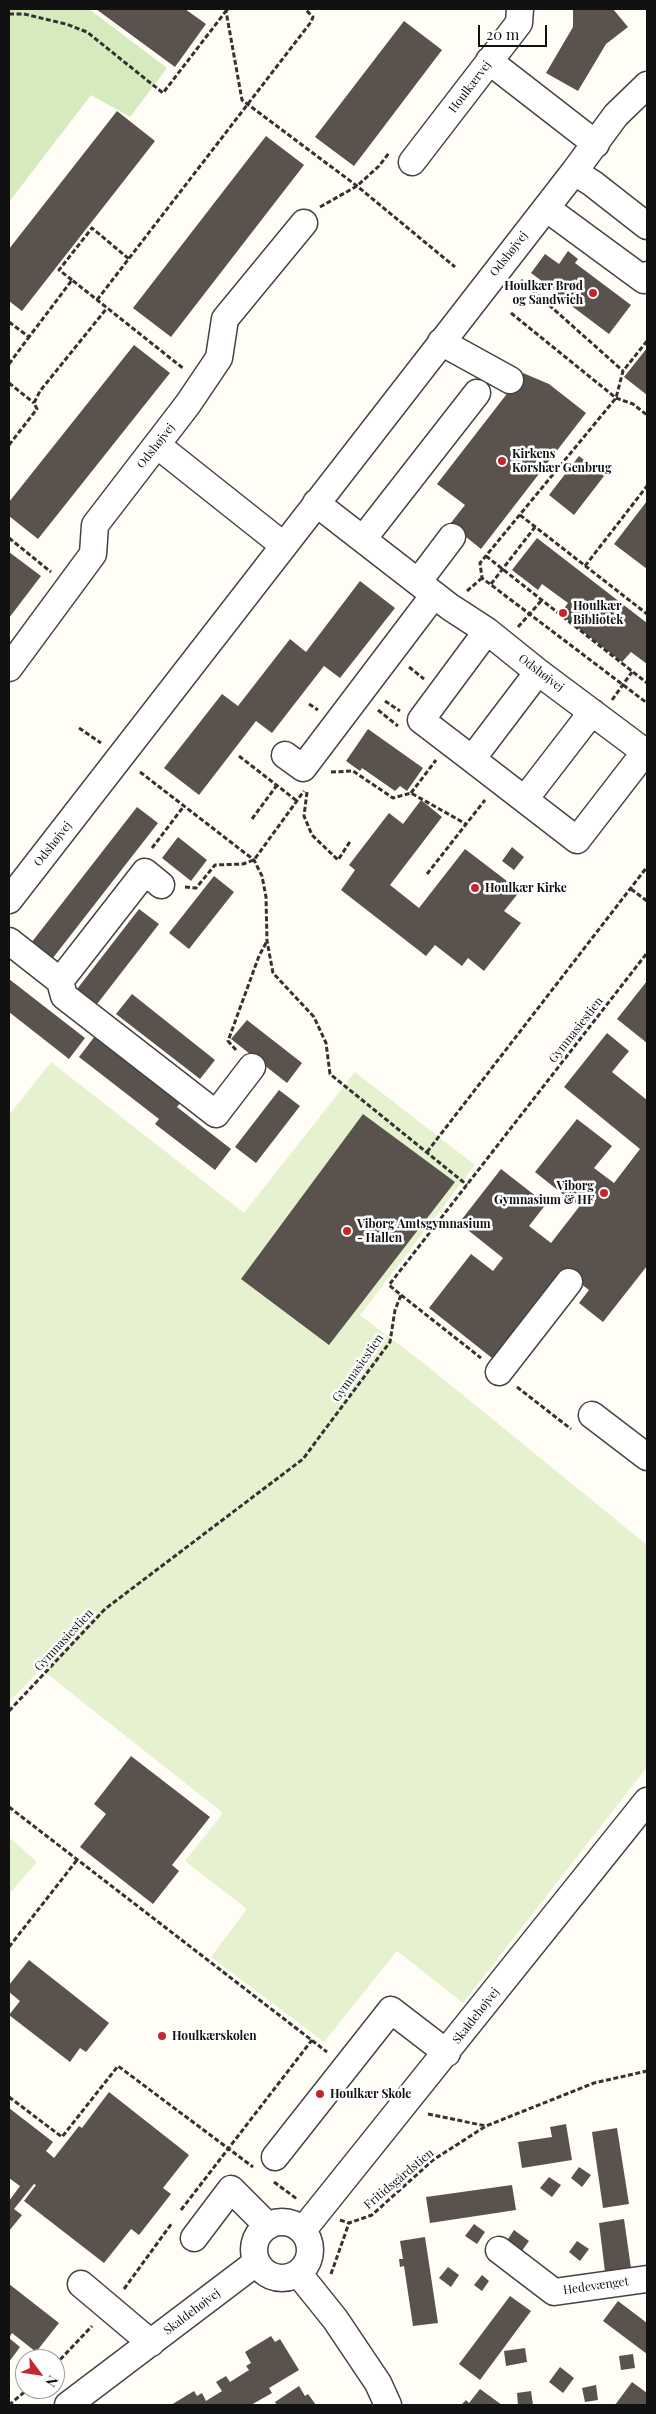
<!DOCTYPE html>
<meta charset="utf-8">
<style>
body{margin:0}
#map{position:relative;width:656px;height:2414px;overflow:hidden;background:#fffdf5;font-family:"Playfair Display",serif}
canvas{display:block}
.frame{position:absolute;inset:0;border:10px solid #111;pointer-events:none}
.north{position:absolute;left:15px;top:2349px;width:50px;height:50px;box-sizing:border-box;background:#fff;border:1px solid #a0a0a0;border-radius:50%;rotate:121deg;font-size:14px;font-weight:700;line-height:20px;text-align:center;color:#111}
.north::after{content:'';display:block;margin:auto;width:18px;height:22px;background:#c4262e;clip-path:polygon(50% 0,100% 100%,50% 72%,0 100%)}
.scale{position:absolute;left:478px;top:25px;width:69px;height:22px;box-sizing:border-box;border:2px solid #111;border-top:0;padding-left:6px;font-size:15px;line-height:18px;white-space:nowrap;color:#111;-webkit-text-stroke:4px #fff;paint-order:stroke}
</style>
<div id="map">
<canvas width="656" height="2414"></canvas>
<div class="frame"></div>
<div class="north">N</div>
<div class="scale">20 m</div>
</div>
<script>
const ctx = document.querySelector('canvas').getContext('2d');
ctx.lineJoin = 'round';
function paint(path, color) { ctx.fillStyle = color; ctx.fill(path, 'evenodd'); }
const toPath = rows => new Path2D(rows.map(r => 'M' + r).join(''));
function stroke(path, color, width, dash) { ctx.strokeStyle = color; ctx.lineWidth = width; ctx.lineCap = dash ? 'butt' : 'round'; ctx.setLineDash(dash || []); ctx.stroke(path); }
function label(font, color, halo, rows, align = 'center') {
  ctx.font = font + ' "Playfair Display",serif'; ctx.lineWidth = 5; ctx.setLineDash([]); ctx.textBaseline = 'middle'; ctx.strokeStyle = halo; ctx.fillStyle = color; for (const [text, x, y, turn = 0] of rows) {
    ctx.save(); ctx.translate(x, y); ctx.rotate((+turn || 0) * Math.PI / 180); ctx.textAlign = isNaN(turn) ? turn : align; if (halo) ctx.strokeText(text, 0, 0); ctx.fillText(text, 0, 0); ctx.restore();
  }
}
paint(toPath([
 [9,9,89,9,167,68,130,117,91,95,9,202]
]), '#d5ebbd');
paint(toPath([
 [51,1062,244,1213,355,1072,475,1165,360,1315,426,1365,647,1545,647,1767,463,2003,397,1951,324,2042,211,1957,247,1909,185,1861,223,1813,41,1669,9,1702,9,1115],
 [9,1837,37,1862,9,1894]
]), '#e6f2cf');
paint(toPath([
 [96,9,185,9,206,24,175,67],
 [573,9,613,9,628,27,606,44,578,91,546,73,573,27],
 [404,21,442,50,354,166,315,137],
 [117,111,155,141,22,311,9,301,9,249],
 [266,136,304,165,171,337,133,308],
 [568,251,578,259,575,263,631,305,609,334,553,292,554,290,531,273,545,254,559,264],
 [134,345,170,373,38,539,9,516,9,502],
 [647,348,647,395,624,377],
 [523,373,549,384,586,413,481,549,450,524,465,505,437,484],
 [579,456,604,476,574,515,549,495],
 [647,501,647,569,614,544],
 [537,538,647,623,647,664,631,652,622,662,560,614,568,603,542,584,538,590,512,570],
 [9,552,41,576,9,618],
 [360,581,395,608,340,678,324,666,272,733,256,721,199,795,164,768,222,694,238,706,290,639,306,652],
 [368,729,423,768,407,791,400,786,395,791,362,768,360,771,346,761],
 [421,800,442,817,390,885,419,908,465,849,520,891,504,911,521,923,484,971,468,958,462,966,435,945,426,956,341,890,355,870,349,865,389,813,403,824],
 [137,807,158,823,49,963,28,947],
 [178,837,207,860,191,881,162,858],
 [512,847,524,857,514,870,502,861],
 [214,876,234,892,189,949,169,933],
 [139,909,159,924,94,1008,74,993],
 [9,979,85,1038,69,1059,9,1012],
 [647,981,647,1043,617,1019],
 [132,994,215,1060,200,1079,116,1014],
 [247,1020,302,1063,287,1083,231,1039],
 [607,1033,629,1051,612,1072,647,1100,647,1266,603,1322,579,1303,589,1290,567,1273,497,1362,429,1308,471,1254,493,1271,503,1258,459,1223,501,1169,546,1204,529,1226,551,1243,579,1207,535,1172,577,1119,612,1146,594,1168,614,1183,640,1149,564,1087],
 [95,1036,181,1102,177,1107,231,1149,215,1170,155,1124,159,1119,79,1057],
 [279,1090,300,1106,256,1163,235,1147],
 [363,1114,455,1182,329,1345,241,1279],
 [131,1756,210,1817,172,1865,179,1871,153,1904,80,1847,106,1814,94,1804],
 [29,1960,109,2023,86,2052,80,2048,70,2062,9,2015,20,2001,9,1992,9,1985],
 [109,2092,189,2155,163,2188,171,2194,139,2235,131,2229,104,2263,24,2201,36,2185,34,2184,14,2209,22,2215,9,2231,9,2201,20,2186,9,2178,9,2108,53,2142,46,2151,54,2158,79,2126,82,2128],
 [566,2124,572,2160,522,2168,518,2142,552,2137,550,2127],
 [617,2128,629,2204,603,2208,592,2132],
 [579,2167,591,2175,582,2187,571,2178],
 [549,2177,561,2185,552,2197,540,2188],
 [512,2185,516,2210,430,2223,426,2197],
 [624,2219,631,2268,605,2272,599,2223],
 [474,2224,485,2232,477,2244,465,2236],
 [514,2230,529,2241,519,2255,504,2245],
 [425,2237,438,2323,413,2326,404,2266,400,2267,399,2259,403,2259,400,2241],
 [577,2241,589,2249,580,2261,569,2252],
 [448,2267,459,2275,451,2287,439,2278],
 [482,2275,489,2281,482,2291,474,2285],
 [9,2284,59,2323,36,2352,12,2333,9,2338,20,2347,9,2362],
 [510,2296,531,2311,480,2380,459,2364],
 [618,2301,647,2323,647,2354,603,2321],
 [271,2336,275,2342,280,2339,299,2370,269,2388,272,2393,251,2405,171,2405,194,2391,197,2396,202,2393,206,2401,222,2391,216,2382,226,2376,230,2382,249,2370,246,2366,251,2363,245,2352],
 [525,2348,527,2362,506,2366,504,2351],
 [633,2354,635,2368,621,2370,619,2356],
 [560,2367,574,2378,563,2393,549,2382],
 [632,2382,647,2393,647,2405,615,2405],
 [596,2385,598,2400,585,2402,582,2388],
 [299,2386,305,2396,308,2394,316,2405,277,2405,275,2402],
 [480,2389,502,2405,461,2405,466,2400,469,2403],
 [531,2391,533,2405,518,2405,517,2393]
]), '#5a524d');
const minor = toPath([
 [489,61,596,144],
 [412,162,519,23,520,9],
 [574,172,592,183,647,226],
 [546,208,644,280,647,275],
 [441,342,510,380],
 [157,445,283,545],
 [316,503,450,607,487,631,538,672,645,752,647,752],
 [363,539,477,393],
 [418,582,452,537],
 [487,631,421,720,472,759,577,840,645,752],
 [9,668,93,554,95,525,188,404,219,358,225,319,304,223],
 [285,755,303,768,434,595],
 [472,759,538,672],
 [525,799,592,712],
 [9,900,574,172,616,115,647,85],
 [9,941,60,981,145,872,161,885],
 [60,981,64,996,216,1114,252,1067],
 [499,1372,569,1282],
 [592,1415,647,1457],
 [275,2157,391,2010,447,2053],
 '254 2250a28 28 0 1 1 56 0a28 28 0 1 1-56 0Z',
 [303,2230,647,1801],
 [194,2238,231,2189,268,2226],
 [499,2250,554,2292,647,2279],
 [298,2273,335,2319,378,2383,388,2405],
 [81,2284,151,2343],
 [68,2405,257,2262]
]);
stroke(minor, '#444', 29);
stroke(toPath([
 [228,9,226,11,242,100,357,186,455,267],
 [9,14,24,14,66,24,87,32,163,93,226,11],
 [320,207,357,186,379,166,389,153],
 [72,280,59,270,92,228,129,259],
 [521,280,623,371],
 [97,300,311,22,313,17,305,9],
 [511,313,616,398,633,404,647,415],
 [9,322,29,337,72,280,184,369],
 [647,341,623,371,616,398,480,563,482,578,647,703],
 [9,364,29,337],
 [9,383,34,403],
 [9,445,37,409,34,403,40,391,107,308],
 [520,515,647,614],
 [9,538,51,572],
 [486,556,647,683],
 [585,566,647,486],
 [491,584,535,527],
 [467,591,482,578],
 [518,627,541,601],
 [409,667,424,679],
 [612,700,632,672],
 [385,701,400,711],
 [309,704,318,710],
 [378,710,398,726],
 [79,728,101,743],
 [239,756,297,801],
 [140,772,254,860,262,876,266,897,267,941,273,973,314,1017,326,1043,330,1074,467,1185],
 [331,772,353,771,393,798,411,793,466,824],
 [307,792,304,816,312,835,338,860,351,840],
 [411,793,436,760],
 [252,819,277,785],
 [152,848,184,806],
 [427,874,485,800],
 [185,887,196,888,215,865,243,864,254,860,304,791],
 [631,889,647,901],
 [236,1050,228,1041,259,956,267,941],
 [427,1152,647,867],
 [401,1295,481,1358],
 [517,1387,571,1429],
 [9,1711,105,1609,303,1459,390,1342,395,1310,401,1295,389,1285,647,953],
 [9,1807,327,2052],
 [9,1947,77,1860],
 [9,2097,62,2137,118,2066,253,2167],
 [428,2114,486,2126],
 [274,2182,297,2199],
 [181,2210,312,2040],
 [340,2220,349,2223,372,2215,433,2160,486,2126,594,2083,647,2071],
 [331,2274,349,2223],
 [124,2289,172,2223],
 [55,2365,92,2326],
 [9,2405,28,2389]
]), '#333', 3, [5, 2.5]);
stroke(minor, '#fff', 26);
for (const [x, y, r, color] of [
 [593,293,5,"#c4262e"],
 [502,461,5,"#c4262e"],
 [563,613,5,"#c4262e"],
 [475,888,5,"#c4262e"],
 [604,1193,5,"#c4262e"],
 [347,1231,5,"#c4262e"],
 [162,2036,5,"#c4262e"],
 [320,2094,5,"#c4262e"]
]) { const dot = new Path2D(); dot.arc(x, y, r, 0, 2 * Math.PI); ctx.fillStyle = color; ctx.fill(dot); stroke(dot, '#fff', 2); }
label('12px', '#111', '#fff', [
 ["Houlkærvej",470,87,-53],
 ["Odshøjvej",509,254,-52],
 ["Odshøjvej",156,446,-52],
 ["Odshøjvej",541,673,37],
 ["Odshøjvej",53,844,-52],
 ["Gymnasiestien",576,1030,-52],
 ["Gymnasiestien",358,1368,-55],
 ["Gymnasiestien",64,1640,-47],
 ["Skaldehøjvej",476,2016,-52],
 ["Fritidsgårdstien",399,2179,-40],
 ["Hedevænget",596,2286,-8],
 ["Skaldehøjvej",192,2312,-37]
]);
label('bold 12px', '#111', '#fff', [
 ["Houlkær Brød",583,286,"right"],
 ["og Sandwich",583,300,"right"],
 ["Kirkens",512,454],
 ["Korshær Genbrug",512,468],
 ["Houlkær",573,606],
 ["Bibliotek",573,620],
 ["Houlkær Kirke",485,888],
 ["Viborg",594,1186,"right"],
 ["Gymnasium & HF",594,1200,"right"],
 ["Viborg Amtsgymnasium",357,1224],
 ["- Hallen",357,1238],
 ["Houlkærskolen",172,2036],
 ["Houlkær Skole",330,2094]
], 'left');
</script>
